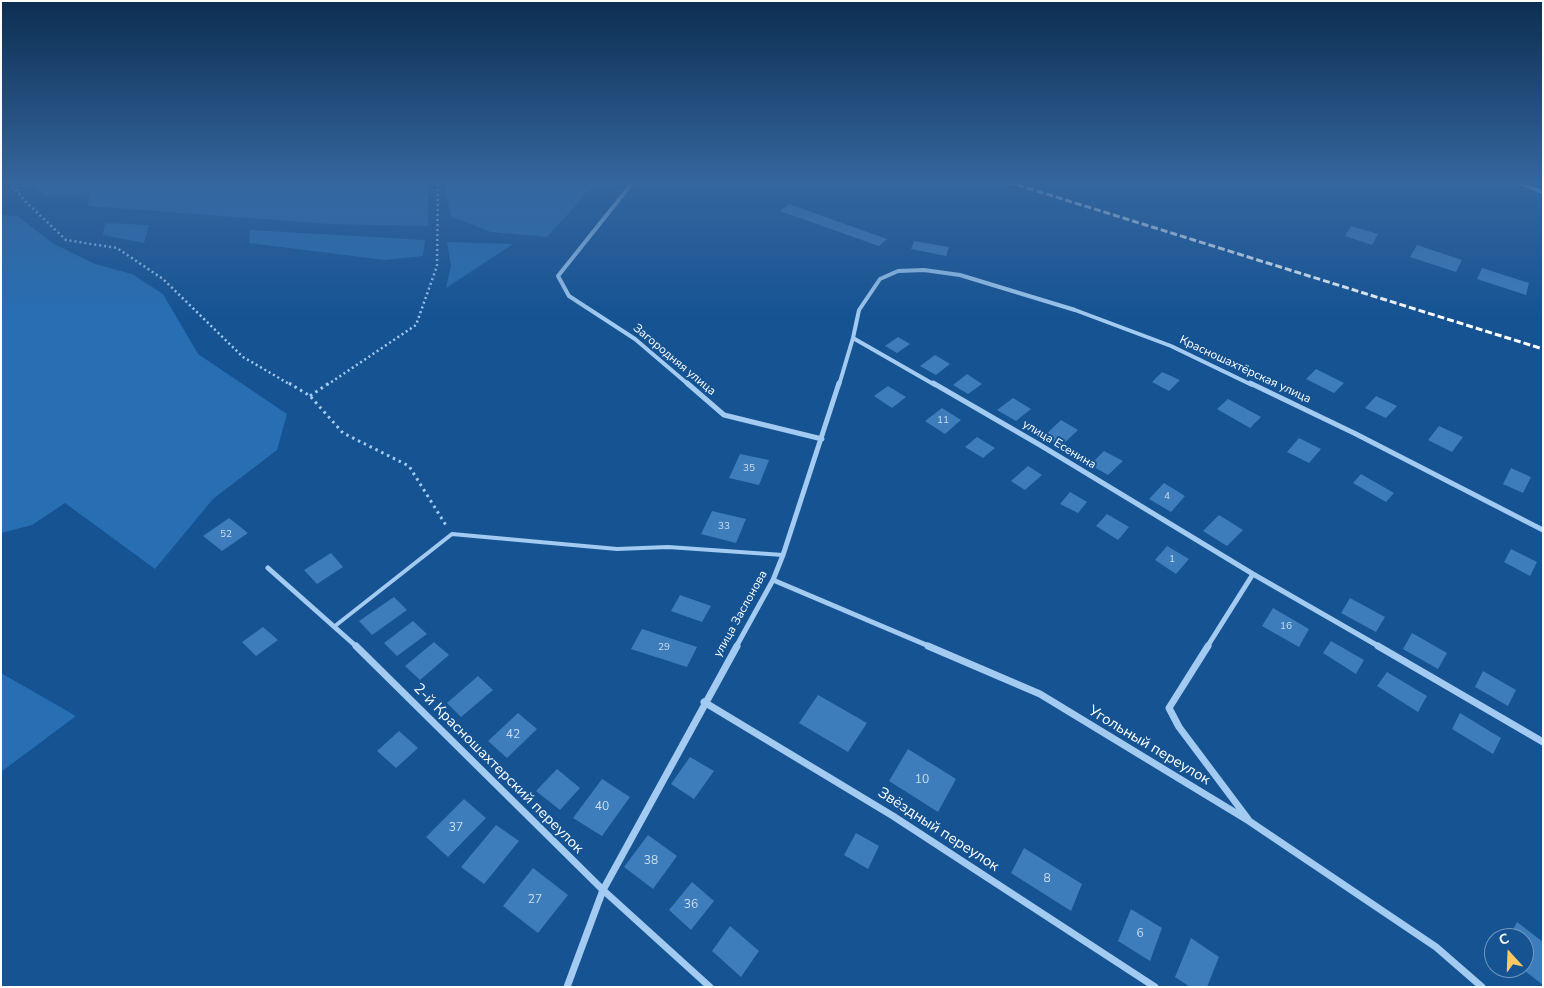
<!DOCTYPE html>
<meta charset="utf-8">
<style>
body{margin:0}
#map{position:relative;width:1544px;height:988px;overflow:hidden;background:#155393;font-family:"Nunito Sans",sans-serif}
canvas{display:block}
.frame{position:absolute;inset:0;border:2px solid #fff;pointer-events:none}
.north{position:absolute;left:1484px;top:928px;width:50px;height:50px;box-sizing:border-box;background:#155393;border:1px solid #7398be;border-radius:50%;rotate:340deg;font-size:14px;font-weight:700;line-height:20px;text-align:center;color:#fff}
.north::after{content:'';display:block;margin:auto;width:18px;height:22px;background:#ffca64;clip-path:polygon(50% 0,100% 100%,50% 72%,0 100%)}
</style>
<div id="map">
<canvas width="1544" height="988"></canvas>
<div class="frame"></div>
<div class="north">С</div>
</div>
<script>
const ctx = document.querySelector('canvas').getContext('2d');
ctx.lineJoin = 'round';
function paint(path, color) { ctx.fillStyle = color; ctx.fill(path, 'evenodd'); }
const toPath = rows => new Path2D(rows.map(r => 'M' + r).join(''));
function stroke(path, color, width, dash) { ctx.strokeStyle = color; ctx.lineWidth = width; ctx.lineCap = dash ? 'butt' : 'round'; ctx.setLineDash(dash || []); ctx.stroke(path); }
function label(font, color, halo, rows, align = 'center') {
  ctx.font = font + ' "Nunito Sans",sans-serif'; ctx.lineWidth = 4; ctx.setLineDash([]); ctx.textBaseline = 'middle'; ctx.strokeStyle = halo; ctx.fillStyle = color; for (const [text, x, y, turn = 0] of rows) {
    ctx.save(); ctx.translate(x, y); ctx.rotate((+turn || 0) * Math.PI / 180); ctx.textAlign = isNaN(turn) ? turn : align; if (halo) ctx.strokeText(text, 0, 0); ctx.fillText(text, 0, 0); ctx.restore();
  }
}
paint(toPath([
 [30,182,430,182,428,190,428,226,329,224,88,206,90,193,45,195],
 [447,182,597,182,547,237,491,232,451,216,445,189],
 [1,215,17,216,54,244,95,264,132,274,163,294,198,354,287,414,277,450,213,499,155,569,65,503,32,525,1,533],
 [105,223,149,225,144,243,103,235],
 [250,230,425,240,423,256,385,260,249,243],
 [447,242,513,244,446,288,451,266],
 [1,673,76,716,1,772]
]), '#276eb2');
paint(toPath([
 [789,204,887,239,879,246,780,211],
 [1351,226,1378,234,1372,245,1345,236],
 [914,241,949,247,946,256,911,249],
 [1417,245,1462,260,1456,272,1410,257],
 [1482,268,1529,283,1526,295,1477,279],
 [898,337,910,344,897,353,885,346],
 [935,355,950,364,936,375,920,366],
 [1316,369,1344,383,1334,393,1306,379],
 [1162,372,1180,380,1169,391,1152,382],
 [967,374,982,384,968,394,953,385],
 [888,386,906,397,892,408,874,396],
 [1376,396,1397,406,1386,418,1365,408],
 [1013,398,1031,409,1016,421,997,410],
 [1228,399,1261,417,1250,428,1217,409],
 [942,408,961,420,945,434,925,421],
 [1061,420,1078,430,1061,446,1044,436],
 [1439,426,1463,437,1452,452,1428,440],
 [977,437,995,448,983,458,965,447],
 [1299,438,1321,449,1309,463,1287,452],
 [1104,451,1123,461,1108,475,1090,465],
 [740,454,769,460,759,485,729,478],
 [1028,466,1042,475,1025,490,1011,481],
 [1511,468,1531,477,1523,493,1503,484],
 [1361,474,1394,493,1386,502,1353,483],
 [1164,483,1185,496,1171,512,1149,499],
 [1070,492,1087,502,1078,513,1060,504],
 [712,511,746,519,736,543,701,534],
 [1107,514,1129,527,1118,540,1096,526],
 [1219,515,1243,530,1227,546,1203,531],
 [229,518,248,533,222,551,203,536],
 [1167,546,1189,559,1176,574,1155,560],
 [1511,549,1537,562,1530,576,1504,562],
 [331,553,343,567,317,584,304,570],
 [680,595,711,606,702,622,671,611],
 [394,597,407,610,372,635,359,621],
 [1350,598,1385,617,1376,632,1341,613],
 [1273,608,1309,629,1299,647,1262,626],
 [413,621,427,634,397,656,384,643],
 [263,627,278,640,256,656,242,642],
 [642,629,697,647,687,667,631,649],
 [1412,633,1447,653,1438,669,1403,649],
 [1331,641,1364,660,1356,674,1323,653],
 [434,642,449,655,420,680,405,666],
 [1483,671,1516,690,1508,706,1475,687],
 [1387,672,1427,696,1418,712,1377,686],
 [478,676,493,690,461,717,447,703],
 [818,695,867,723,848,752,799,723],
 [518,713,537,729,507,758,488,741],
 [1460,713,1501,738,1493,754,1452,729],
 [399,731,418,748,396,768,377,751],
 [908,749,956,779,938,812,889,781],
 [690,757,714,771,694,799,671,784],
 [557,769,580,788,560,810,536,791],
 [602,779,630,797,602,836,573,818],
 [464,799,486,818,448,857,426,837],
 [496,825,519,841,484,884,461,867],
 [856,833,879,846,868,869,844,855],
 [648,835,677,856,653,889,624,867],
 [1024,848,1082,884,1071,911,1011,873],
 [533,868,568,895,538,933,503,906],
 [692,882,714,901,691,930,669,910],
 [1131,909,1162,928,1150,961,1118,941],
 [1517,922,1543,942,1543,985,1521,968,1524,968,1524,938,1509,938],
 [730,926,759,951,741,977,712,951],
 [1191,938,1219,957,1207,987,1190,987,1175,977]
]), '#3d7dbb');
stroke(toPath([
 [9,182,26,202,66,240,117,248,163,279,243,357,291,385],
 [327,385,416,325,437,266,438,182]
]), '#a3cbf1', 2.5, [2, 3]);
stroke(toPath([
 [289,383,310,396,343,433,409,466,447,527],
 [310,396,329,383]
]), '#a3cbf1', 3, [2.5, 4]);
stroke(toPath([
 [335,626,452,534,617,549,668,547,783,555]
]), '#a3cbf1', 4);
stroke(toPath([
 [633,182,558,276,569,296,635,339,689,385],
 [853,338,935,385],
 [839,385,853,338,859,310,880,279,898,271,924,270,960,275,1075,310,1171,346,1252,385]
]), '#a3cbf1', 4);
stroke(toPath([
 [687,383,724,415,822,439],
 [933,383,1040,445,1253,574,1380,647],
 [1250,383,1356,434,1543,530],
 [268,568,357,647],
 [773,580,931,647],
 [736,647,773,580,783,555,839,383],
 [1207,647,1253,574]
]), '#a3cbf1', 5);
stroke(toPath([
 [356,646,603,890,710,987],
 [928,646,1040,694,1249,821,1436,947,1482,987],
 [1208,646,1169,708,1179,727,1248,819],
 [1378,646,1543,742],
 [704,702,893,816,1155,987],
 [567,987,603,890,737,646]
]), '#a3cbf1', 7);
paint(toPath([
 [1511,182,1520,182,1543,190,1543,194,1511,182]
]), '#d2e6fc');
stroke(toPath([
 [1008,182,1543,349]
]), '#fff', 3, [7, 3]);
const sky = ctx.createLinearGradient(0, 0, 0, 320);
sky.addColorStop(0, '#0c2e51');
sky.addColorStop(0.57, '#35669e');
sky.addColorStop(1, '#35669e00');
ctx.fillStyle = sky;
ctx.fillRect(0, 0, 1544, 320);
label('10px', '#cedeee', null, [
 ["11",943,421],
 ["35",749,469],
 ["4",1167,497],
 ["33",724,527],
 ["52",226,535],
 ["1",1172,560],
 ["16",1286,627],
 ["29",664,648]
]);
label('12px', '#fff', '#155393', [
 ["Загородняя улица",674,360,40],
 ["Красношахтёрская улица",1245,370,25],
 ["улица Есенина",1059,445,31],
 ["улица Заслонова",741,614,-61]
]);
label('12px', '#cedeee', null, [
 ["42",513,735],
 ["10",922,780],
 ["40",602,807],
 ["37",456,828],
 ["38",651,861],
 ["8",1047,879],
 ["27",535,900],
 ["36",691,905],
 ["6",1140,934]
]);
label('15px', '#fff', '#155393', [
 ["Угольный переулок",1149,746,31],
 ["2-й Красношахтерский переулок",498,769,45],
 ["Звёздный переулок",938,830,33]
]);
</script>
